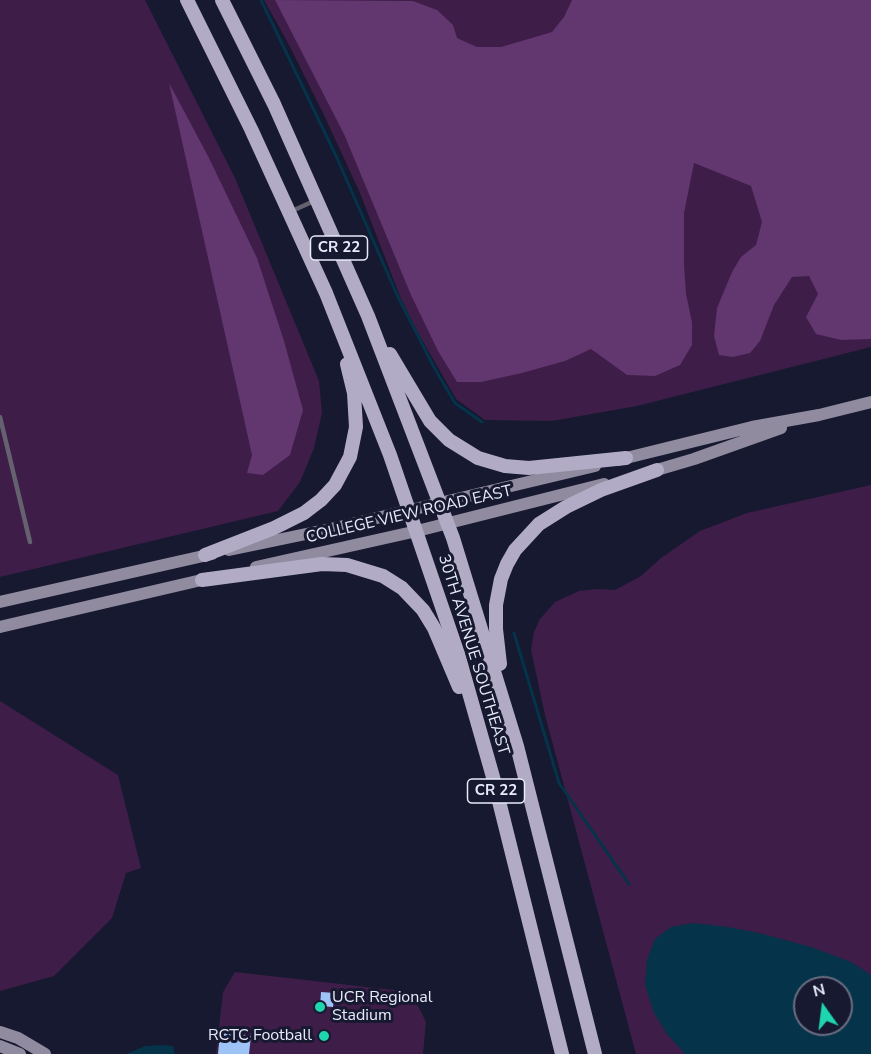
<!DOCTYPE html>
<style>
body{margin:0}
#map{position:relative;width:871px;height:1054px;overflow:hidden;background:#161930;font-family:"Nunito Sans",sans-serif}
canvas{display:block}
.north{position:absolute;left:793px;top:976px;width:60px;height:60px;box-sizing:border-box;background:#161930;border:2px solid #6a6d81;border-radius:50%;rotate:346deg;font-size:16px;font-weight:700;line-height:24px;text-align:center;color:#e7ebfb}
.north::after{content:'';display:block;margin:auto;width:21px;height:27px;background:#1ed5b0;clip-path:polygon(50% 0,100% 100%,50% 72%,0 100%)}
</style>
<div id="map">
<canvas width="871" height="1054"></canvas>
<div class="north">N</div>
</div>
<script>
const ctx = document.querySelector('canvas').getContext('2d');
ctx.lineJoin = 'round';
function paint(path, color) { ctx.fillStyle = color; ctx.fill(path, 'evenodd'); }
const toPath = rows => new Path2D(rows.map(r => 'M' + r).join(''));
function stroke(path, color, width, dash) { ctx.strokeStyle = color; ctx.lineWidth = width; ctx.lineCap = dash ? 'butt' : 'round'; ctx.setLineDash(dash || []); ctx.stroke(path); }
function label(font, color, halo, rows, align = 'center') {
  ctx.font = font + ' "Nunito Sans",sans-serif'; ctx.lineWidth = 6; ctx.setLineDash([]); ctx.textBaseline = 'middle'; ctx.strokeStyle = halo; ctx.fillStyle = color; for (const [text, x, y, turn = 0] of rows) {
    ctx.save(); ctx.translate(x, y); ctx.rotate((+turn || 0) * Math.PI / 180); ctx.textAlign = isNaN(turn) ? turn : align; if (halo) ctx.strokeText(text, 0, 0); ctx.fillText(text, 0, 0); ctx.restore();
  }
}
paint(toPath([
 [0,0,145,0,235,178,319,381,322,413,314,448,300,482,278,511,0,577],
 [264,0,871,0,871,347,637,406,552,421,485,420,456,399,417,331,401,299,360,193,323,113,288,43],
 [871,485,871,1054,636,1054,545,715,531,650,534,632,540,619,555,602,579,591,597,589,615,590,641,576,661,558,700,531,747,513],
 [805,988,841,988,841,1024,805,1024],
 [0,701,118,775,141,868,126,873,112,918,54,976,0,991],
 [235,972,411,992,426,1022,423,1054,216,1054,223,992]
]), '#3e1d48');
paint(toPath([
 [275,0,413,1,437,10,453,25,457,38,477,47,501,47,552,32,564,17,572,0,871,0,871,339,841,340,816,334,806,317,818,294,809,276,792,277,774,305,760,341,750,353,733,357,719,355,714,336,717,308,732,272,741,257,756,245,762,222,751,186,694,163,684,213,684,265,686,294,692,322,692,345,680,365,655,376,627,375,591,349,565,361,522,373,481,382,457,382,438,351,411,295,344,134],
 [169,83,209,158,257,258,284,341,303,410,290,455,263,475,247,473,252,455]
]), '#62366f');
paint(toPath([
 [693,923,728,927,759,933,811,947,851,962,871,975,871,1054,685,1054,667,1034,654,1013,645,985,647,960,655,939,671,927],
 [805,988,841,988,841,1024,805,1024],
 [163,1045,173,1046,175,1054,126,1054,145,1046]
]), '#04334a');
stroke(toPath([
 [261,0,337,158,398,297,435,369,455,403,482,422],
 [514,633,559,783,629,884]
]), '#04334a', 3);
paint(toPath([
 [321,992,335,993,333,1007,320,1006],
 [220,1033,251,1036,249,1054,218,1054]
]), '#9ec4f7');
stroke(toPath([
 [292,211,314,201],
 [0,417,30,542]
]), '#65626f', 4.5);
stroke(toPath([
 [618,460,752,427,819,415,871,402],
 [650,472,694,459,781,428],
 [229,550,335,528,595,466],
 [256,567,417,531,604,484],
 [0,602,212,554],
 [0,627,210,578],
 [0,1032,18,1038,45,1054],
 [0,1046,20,1054]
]), '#918ba0', 12);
stroke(toPath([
 [187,0,251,129,326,293,390,455,458,654,493,777,562,1054],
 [222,0,274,104,368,316,453,538,517,746,595,1054],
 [390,354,430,421,449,440,478,458,505,466,529,468,626,458],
 [205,555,274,528,304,513,321,500,335,485,350,457,356,427,354,393,347,364],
 [202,580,322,564,347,565,383,576,402,588,423,610,434,628,459,687],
 [500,664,496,629,496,605,501,579,507,564,515,550,539,524,566,507,601,490,657,470]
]), '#b2abc6', 14);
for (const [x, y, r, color] of [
 [320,1007,6,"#1ed5b0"],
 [324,1036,6,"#1ed5b0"]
]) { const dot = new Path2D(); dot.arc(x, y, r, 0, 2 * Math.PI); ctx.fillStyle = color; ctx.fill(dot); stroke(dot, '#161930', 2); }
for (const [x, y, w] of [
 [339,248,57],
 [496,791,57]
]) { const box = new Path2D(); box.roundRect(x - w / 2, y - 12, w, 24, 4.5); ctx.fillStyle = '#161930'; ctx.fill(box); stroke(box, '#e7ebfb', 1.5); }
label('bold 15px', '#e7ebfb', null, [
 ["CR 22",339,248],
 ["CR 22",496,791]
]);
label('16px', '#e7ebfb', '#161930', [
 ["COLLEGE VIEW ROAD EAST",409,515,-13],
 ["30TH AVENUE SOUTHEAST",473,655,73]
]);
label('16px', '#e7ebfb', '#161930', [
 ["UCR Regional",332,998],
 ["Stadium",332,1016],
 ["RCTC Football",312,1036,"right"]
], 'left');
</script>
